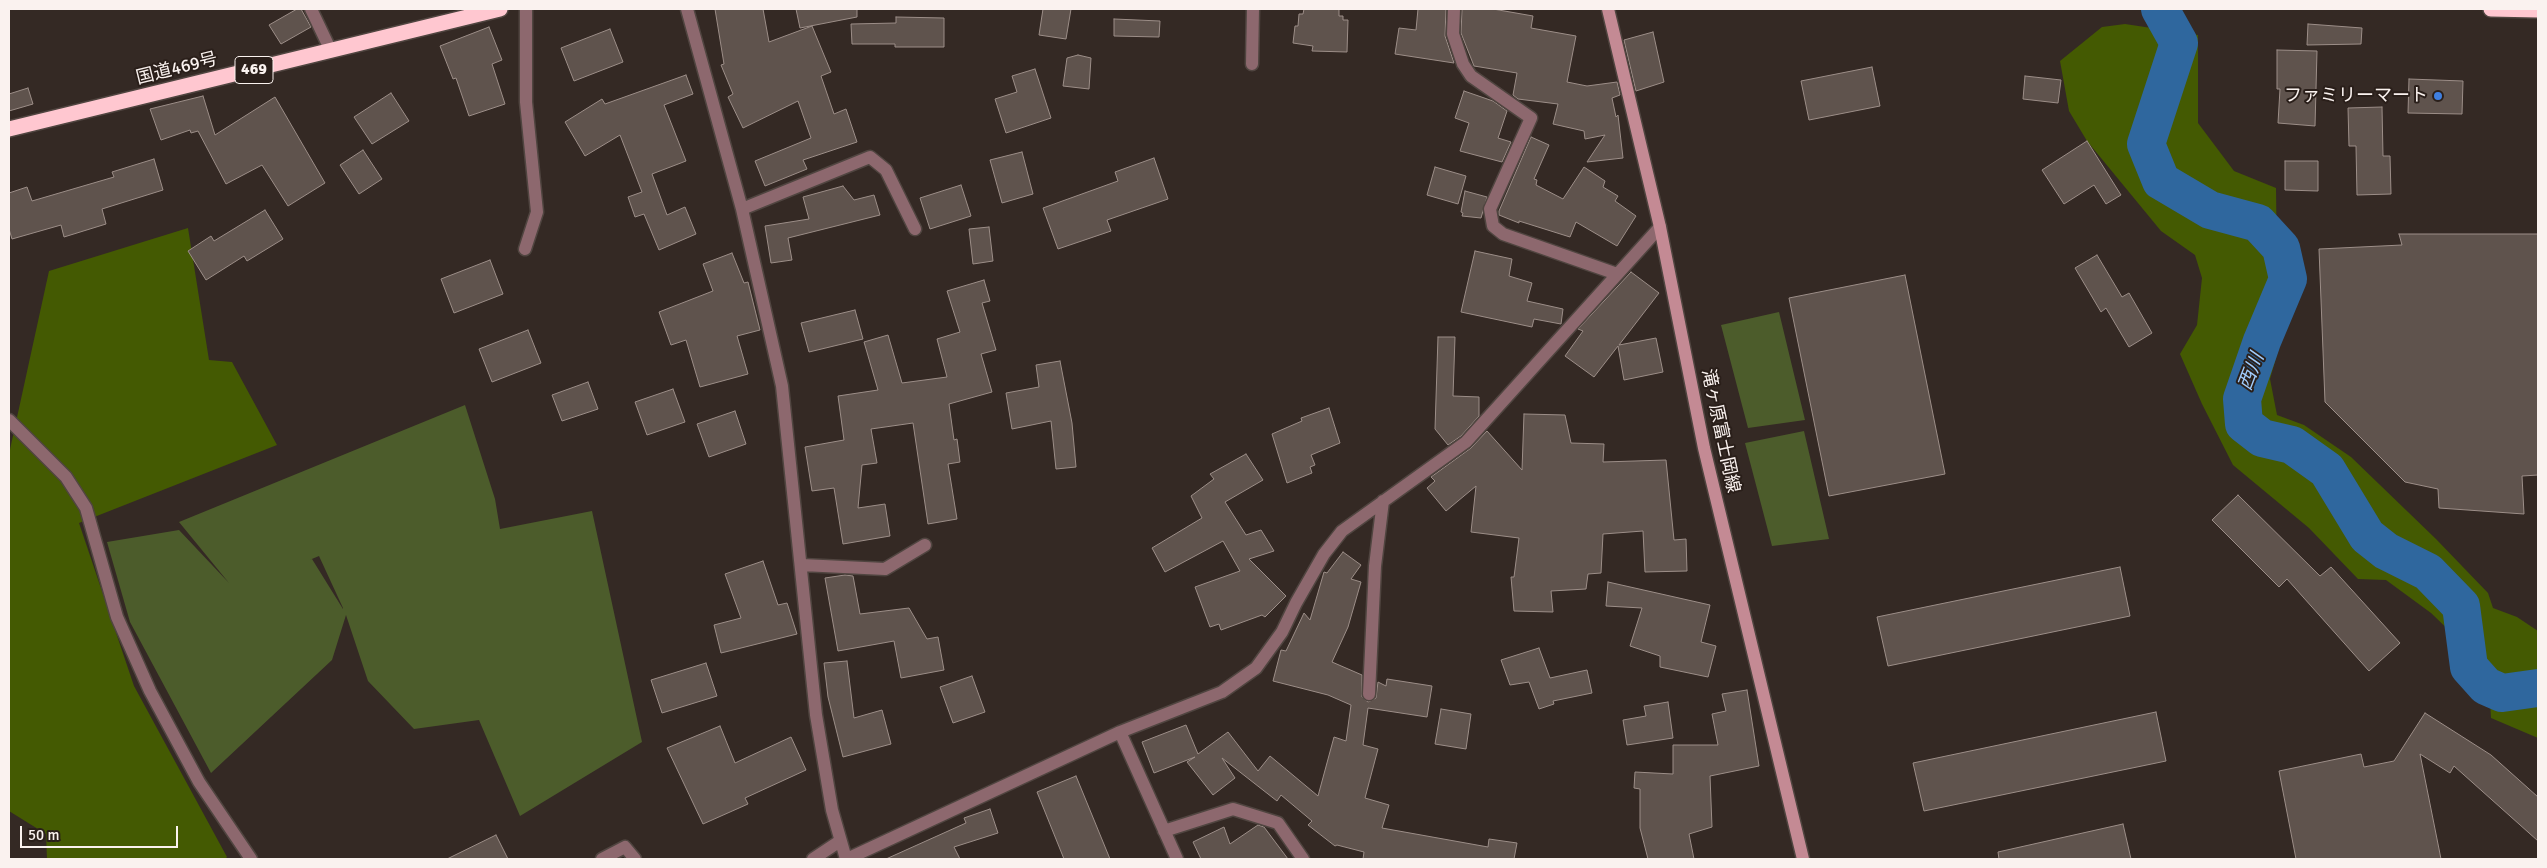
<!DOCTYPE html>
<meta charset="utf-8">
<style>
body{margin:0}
#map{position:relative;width:2547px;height:868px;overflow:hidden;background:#342924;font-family:Signika,sans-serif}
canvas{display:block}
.frame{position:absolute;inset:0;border:10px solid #faf2ef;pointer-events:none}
.scale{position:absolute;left:20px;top:826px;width:158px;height:22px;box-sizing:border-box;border:2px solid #faf2ef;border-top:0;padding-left:6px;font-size:15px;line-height:18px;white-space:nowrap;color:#faf2ef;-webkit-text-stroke:4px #2a1f1a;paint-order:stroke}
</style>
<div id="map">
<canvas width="2547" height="868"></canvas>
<div class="frame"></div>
<div class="scale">50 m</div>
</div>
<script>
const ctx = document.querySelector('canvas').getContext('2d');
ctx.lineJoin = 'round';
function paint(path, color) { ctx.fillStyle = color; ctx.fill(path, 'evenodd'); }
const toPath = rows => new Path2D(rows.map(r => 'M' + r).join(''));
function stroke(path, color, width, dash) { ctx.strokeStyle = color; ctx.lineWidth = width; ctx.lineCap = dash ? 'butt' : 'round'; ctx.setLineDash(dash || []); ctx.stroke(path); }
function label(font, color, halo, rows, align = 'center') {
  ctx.font = font + ' Signika,"Noto Sans JP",sans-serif'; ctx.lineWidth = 4; ctx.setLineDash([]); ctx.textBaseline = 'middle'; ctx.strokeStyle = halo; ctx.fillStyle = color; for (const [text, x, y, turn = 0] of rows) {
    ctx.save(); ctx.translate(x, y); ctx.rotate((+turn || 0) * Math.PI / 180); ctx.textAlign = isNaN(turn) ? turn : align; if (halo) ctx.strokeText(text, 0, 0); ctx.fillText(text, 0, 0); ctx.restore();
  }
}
paint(toPath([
 [1779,312,1805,420,1748,428,1721,325],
 [465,405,495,499,500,529,592,511,642,742,520,816,479,720,414,729,368,681,346,615,332,660,211,773,130,622,107,542,179,530,229,583,179,522],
 [319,556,343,608,343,609,312,559,307,561],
 [1804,431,1829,539,1772,546,1745,443]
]), '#4c5c2b');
paint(toPath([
 [2125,24,2198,35,2198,123,2234,171,2276,188,2278,351,2270,379,2277,415,2304,425,2351,457,2436,539,2488,593,2493,608,2517,617,2538,631,2538,738,2491,718,2488,668,2431,613,2386,580,2358,579,2309,528,2233,465,2202,404,2180,354,2197,325,2202,278,2195,255,2161,231,2087,141,2069,111,2060,61,2102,27],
 [188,228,209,360,232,362,277,445,79,523,134,686,227,857,225,859,47,859,46,834,9,811,9,454,49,271]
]), '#445a02');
stroke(toPath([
 [2160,9,2179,43,2146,144,2161,181,2210,210,2258,223,2281,248,2288,279,2262,341,2242,399,2244,424,2262,438,2292,445,2327,470,2367,536,2386,551,2428,572,2461,606,2469,667,2486,686,2502,693,2538,688]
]), '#2f679e', 38);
const building = toPath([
 [297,9,301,9,311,27,281,44,269,25,297,9],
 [715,9,763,9,769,42,812,26,831,72,821,76,834,114,846,109,857,142,803,160,807,169,765,186,755,161,811,138,798,101,743,128,728,97,733,94,721,65,724,64,715,9],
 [796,9,857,9,857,17,800,28,796,9],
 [1043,9,1071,9,1066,39,1039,35,1043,9],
 [1304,9,1339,9,1339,16,1343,16,1343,20,1348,20,1347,52,1312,51,1313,46,1293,43,1295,26,1298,26,1299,14,1303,14,1304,9],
 [1418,9,1446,9,1445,36,1454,63,1395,54,1399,28,1416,30,1418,9],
 [1462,9,1493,9,1533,16,1531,28,1576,36,1567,82,1587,86,1617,82,1620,95,1612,98,1616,117,1618,115,1623,158,1587,162,1605,135,1585,139,1584,131,1553,124,1558,104,1518,99,1513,95,1517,73,1474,66,1461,33,1462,9],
 [896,17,944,18,944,47,895,47,895,44,852,44,851,24,896,23,896,17],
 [1114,19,1160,21,1159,37,1114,36,1114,19],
 [2308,24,2362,28,2361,44,2307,45,2308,24],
 [489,27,502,60,492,64,505,104,469,116,456,78,453,79,440,46,489,27],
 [610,29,623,62,574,81,561,48,610,29],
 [1653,32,1664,82,1636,91,1624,40,1653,32],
 [2277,50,2317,51,2315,126,2278,123,2280,89,2277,89,2277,50],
 [1078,55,1091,58,1089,89,1063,86,1067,58,1078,55],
 [1872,67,1880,106,1809,120,1801,81,1872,67],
 [1035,69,1051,118,1006,133,995,99,1017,92,1012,76,1035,69],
 [686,75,693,94,664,105,686,161,652,174,667,215,685,207,696,234,659,250,644,214,635,217,628,197,642,192,620,135,585,156,565,122,602,99,605,104,686,75],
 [2025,76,2061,80,2058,103,2023,99,2025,76],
 [2409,79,2463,81,2462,114,2408,113,2409,79],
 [28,88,33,104,9,111,9,94,28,88],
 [1464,91,1493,101,1507,111,1498,138,1511,142,1502,162,1460,151,1469,123,1455,118,1464,91],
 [391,93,409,121,372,144,354,117,391,93],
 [203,96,215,135,275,97,325,183,288,206,262,165,226,184,198,131,191,133,190,130,161,140,150,109,203,96],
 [2382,107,2383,156,2390,156,2391,194,2357,195,2356,146,2349,146,2348,108,2382,107],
 [1531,137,1549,145,1534,179,1537,180,1536,185,1563,199,1584,167,1605,181,1603,187,1618,196,1615,201,1636,216,1617,246,1576,222,1570,237,1519,221,1519,223,1499,215,1499,211,1531,137],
 [2087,141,2121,195,2106,204,2094,185,2064,204,2042,170,2087,141],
 [363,150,382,179,359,194,340,165,363,150],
 [1022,152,1033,194,1002,203,990,160,1022,152],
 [1154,158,1168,199,1107,220,1111,231,1058,249,1043,208,1118,181,1115,172,1154,158],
 [154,159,163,190,102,209,106,224,64,237,61,225,12,239,9,229,9,193,27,187,32,201,114,177,112,172,154,159],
 [2285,161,2318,161,2318,191,2285,190,2285,161],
 [1435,167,1466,176,1458,204,1427,195,1435,167],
 [961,185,971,216,930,229,920,198,961,185],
 [843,186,854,200,874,195,880,215,788,238,792,260,771,263,765,226,809,219,803,197,843,186],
 [1465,191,1487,197,1481,218,1462,216,1463,213,1461,212,1465,191],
 [265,210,283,239,247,261,244,256,206,280,188,251,211,236,214,241,265,210],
 [989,227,993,261,973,264,969,229,989,227],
 [2399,234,2538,234,2538,475,2522,476,2524,514,2439,508,2438,489,2405,482,2325,402,2319,249,2402,245,2399,234],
 [1475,251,1512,259,1509,276,1532,283,1527,301,1563,309,1561,324,1534,319,1532,327,1461,312,1475,251],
 [732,253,744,283,748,282,760,330,737,336,748,374,700,387,686,340,671,345,659,312,713,291,703,264,732,253],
 [2097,255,2122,297,2129,293,2152,333,2129,347,2106,308,2101,312,2075,268,2097,255],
 [490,260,503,294,454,313,441,279,490,260],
 [1631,272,1659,293,1619,345,1656,338,1663,372,1624,380,1618,346,1594,377,1565,356,1583,331,1578,329,1631,272],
 [1905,275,1945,474,1829,496,1789,298,1905,275],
 [984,280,990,301,982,303,996,350,981,354,992,392,949,404,954,440,957,439,960,462,948,464,957,519,928,524,913,423,871,429,877,463,862,465,858,508,885,504,890,536,843,544,834,488,812,491,805,447,844,440,838,396,878,390,864,342,888,335,902,383,947,377,937,339,960,332,947,291,984,280],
 [855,310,863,339,809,352,801,323,855,310],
 [528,330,541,363,492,382,479,349,528,330],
 [1438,337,1455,337,1453,396,1479,397,1479,416,1461,436,1448,445,1435,429,1438,337],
 [1060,361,1072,423,1076,467,1056,469,1051,421,1012,429,1006,393,1039,387,1036,365,1060,361],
 [588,382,598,409,562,421,552,395,588,382],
 [673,389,685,422,647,435,635,402,673,389],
 [1329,408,1340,443,1311,455,1315,465,1310,467,1312,473,1287,483,1272,434,1302,421,1301,418,1329,408],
 [735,411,746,444,709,457,697,424,735,411],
 [1524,414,1565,415,1571,443,1604,444,1603,462,1666,460,1674,540,1686,539,1687,571,1645,572,1643,531,1603,534,1601,573,1588,574,1586,589,1551,591,1553,612,1514,611,1511,577,1514,577,1519,538,1471,532,1476,486,1446,511,1427,488,1435,481,1431,477,1471,448,1487,431,1522,470,1524,414],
 [1246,454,1263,480,1225,502,1246,535,1261,530,1274,551,1249,559,1286,596,1265,617,1262,615,1221,630,1219,624,1210,627,1195,587,1240,571,1223,541,1165,572,1152,548,1202,518,1191,496,1214,479,1210,474,1246,454],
 [2238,495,2320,576,2331,567,2400,643,2369,671,2287,579,2279,587,2212,520,2238,495],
 [1343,552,1361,565,1351,579,1361,582,1348,627,1332,662,1362,675,1362,697,1368,702,1376,698,1378,682,1386,686,1387,679,1432,686,1427,717,1368,708,1363,745,1378,749,1365,798,1389,805,1382,828,1488,847,1489,839,1517,843,1514,859,1363,859,1364,852,1337,845,1335,846,1308,825,1312,821,1281,795,1277,801,1222,758,1235,778,1213,795,1187,762,1195,757,1154,773,1142,742,1186,725,1198,754,1228,732,1258,771,1270,756,1318,796,1334,737,1346,741,1351,705,1328,695,1273,681,1281,650,1286,651,1304,613,1310,620,1324,572,1327,573,1343,552],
 [763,561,778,605,787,603,797,634,721,653,714,625,741,618,725,574,763,561],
 [2120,567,2130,616,1888,666,1877,617,2120,567],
 [845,575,853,576,860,614,909,608,927,639,938,637,944,670,901,678,894,641,838,651,825,578,845,575],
 [1608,582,1710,605,1701,642,1716,646,1708,677,1660,667,1660,656,1630,646,1642,608,1606,606,1608,582],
 [1539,648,1550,678,1587,670,1592,693,1553,701,1554,704,1539,709,1529,682,1510,685,1501,660,1539,648],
 [847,661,854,718,882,710,891,744,843,757,828,697,824,663,847,661],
 [706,663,717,696,662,713,651,680,706,663],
 [972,676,985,712,953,723,940,687,972,676],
 [1747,690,1759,766,1710,776,1712,827,1689,834,1694,859,1648,859,1640,828,1640,789,1634,788,1635,772,1673,774,1673,745,1718,745,1712,714,1726,711,1722,694,1747,690],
 [1668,702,1673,738,1627,745,1623,720,1646,716,1644,706,1668,702],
 [1441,709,1471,714,1466,749,1435,744,1441,709],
 [2156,712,2166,761,1924,811,1913,763,2156,712],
 [2425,713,2491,755,2538,797,2538,841,2454,766,2450,773,2420,754,2441,859,2296,859,2279,771,2361,754,2364,767,2394,761,2425,713],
 [720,726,735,763,791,737,806,770,745,798,748,804,703,824,667,748,720,726],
 [1076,776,1110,859,1064,859,1037,792,1076,776],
 [990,809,998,833,954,847,960,859,886,859,966,823,964,818,990,809],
 [2123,824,2131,859,1999,859,1998,852,2123,824],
 [1258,825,1264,827,1288,859,1201,859,1193,842,1224,827,1230,844,1258,825],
 [496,835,508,859,447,859,496,835]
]);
paint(building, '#5f534d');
stroke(building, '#9c8e88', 1);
const street = toPath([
 [311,9,331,51],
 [687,9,742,209,782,386,816,715,832,810,846,859],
 [1454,9,1453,34,1463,64,1471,76,1531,118,1490,209,1493,226,1503,234,1617,274],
 [1252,64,1253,9],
 [742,209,870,157,886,170,915,229],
 [525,249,537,212,526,102,526,9],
 [9,420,66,477,86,508,117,617,150,691,199,782,251,859],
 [802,565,885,569,925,545],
 [1369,694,1375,566,1383,501],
 [1120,732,1177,859],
 [1164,831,1233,809,1278,823,1303,859],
 [602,859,625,847,635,859],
 [813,859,840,841],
 [847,859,1120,732,1222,692,1256,668,1282,632,1296,603,1324,554,1342,531,1466,442,1660,227]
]);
const secondary = toPath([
 [1608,9,1660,227,1704,448,1803,859]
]);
const highway = toPath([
 [2491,9,2538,10],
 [9,129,500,9]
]);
stroke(street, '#504540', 15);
stroke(secondary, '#504540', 15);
stroke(highway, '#504540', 18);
stroke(street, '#8d686e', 12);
stroke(secondary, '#c48a94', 12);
stroke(highway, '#ffc7d0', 15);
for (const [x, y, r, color] of [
 [2438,96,5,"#3f7fe0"]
]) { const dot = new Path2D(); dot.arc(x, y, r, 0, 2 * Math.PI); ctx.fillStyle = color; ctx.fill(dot); stroke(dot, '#2a1f1a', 2); }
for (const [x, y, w] of [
 [254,70,38]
]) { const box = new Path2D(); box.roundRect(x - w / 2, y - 13.5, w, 27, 4); ctx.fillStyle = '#2a1f1a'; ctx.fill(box); stroke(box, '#faf2ef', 1); }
label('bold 16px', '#faf2ef', null, [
 ["469",254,70]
]);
label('18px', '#faf2ef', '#2a1f1a', [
 ["国道469号",177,69,-14],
 ["滝ヶ原富士岡線",1720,431,78]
]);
label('18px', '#faf2ef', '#2a1f1a', [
 ["ファミリーマート",2428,96]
], 'right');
label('italic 19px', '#a1cdfd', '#2a1f1a', [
 ["西川",2252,372,-69]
]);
</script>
